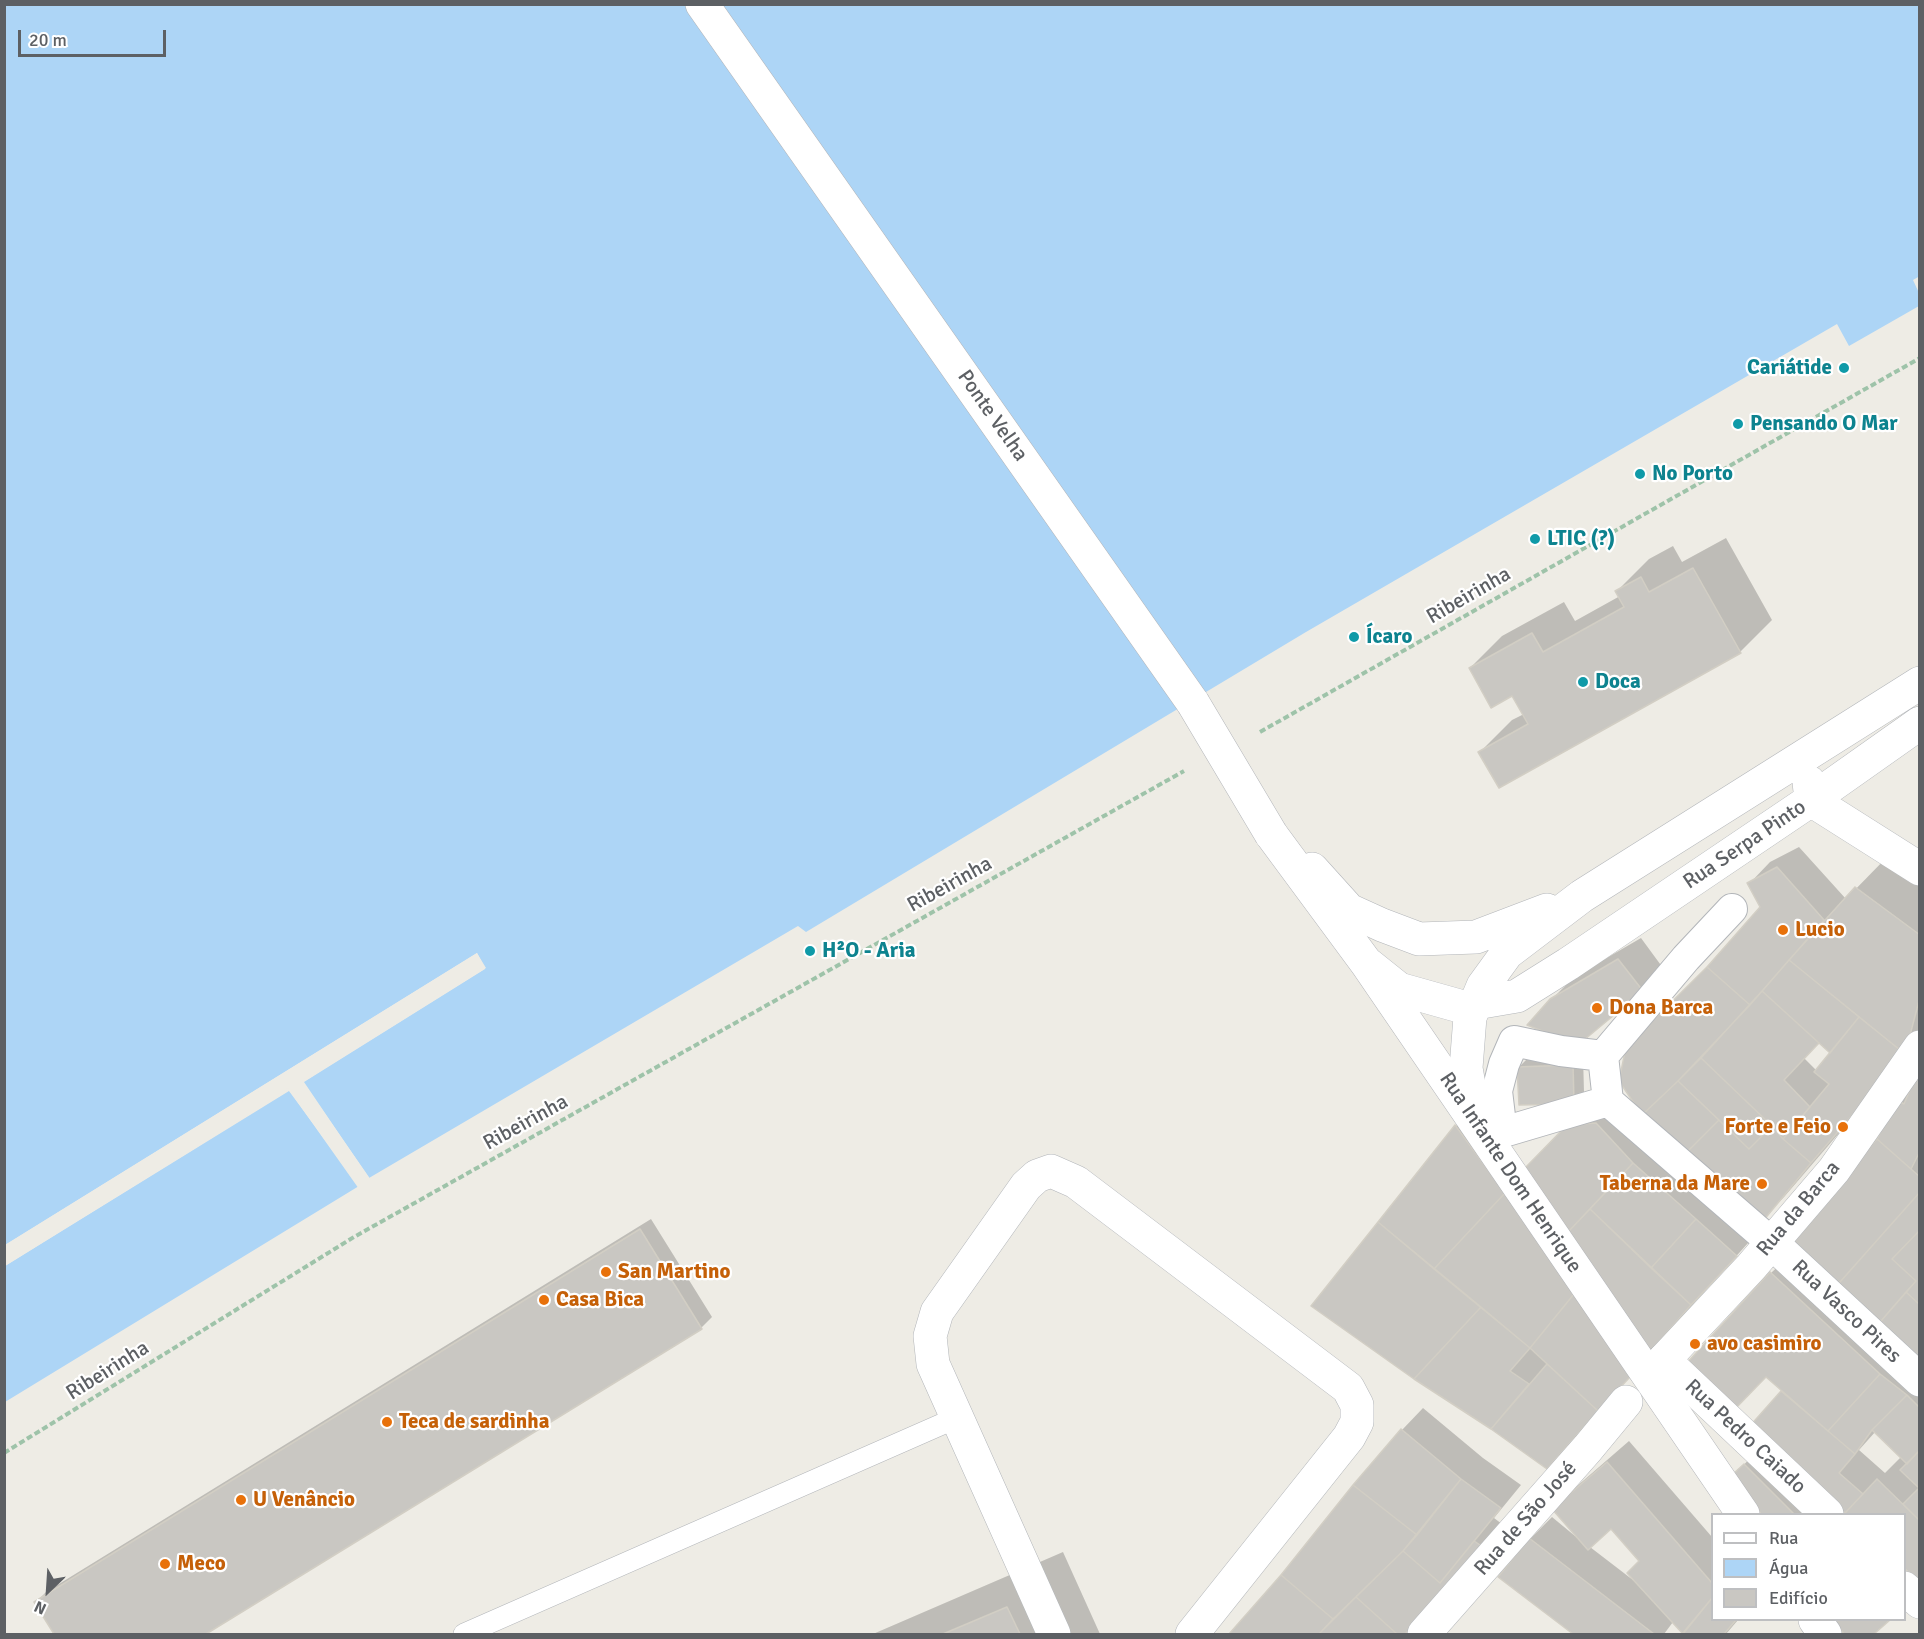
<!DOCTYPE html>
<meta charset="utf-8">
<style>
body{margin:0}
#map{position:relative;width:1924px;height:1639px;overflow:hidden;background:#eeece5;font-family:Signika,sans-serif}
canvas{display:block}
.frame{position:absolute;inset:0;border:6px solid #5d6064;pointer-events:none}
.legend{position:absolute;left:1711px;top:1513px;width:195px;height:108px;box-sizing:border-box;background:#fff;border:2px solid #bebfc1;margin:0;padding:8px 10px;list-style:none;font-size:18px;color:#5d6064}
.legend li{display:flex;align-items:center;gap:12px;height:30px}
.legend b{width:30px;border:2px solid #bebfc1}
.north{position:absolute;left:18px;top:1561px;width:60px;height:60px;-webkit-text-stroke:4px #fff;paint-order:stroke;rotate:205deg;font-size:16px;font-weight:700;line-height:24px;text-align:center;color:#5d6064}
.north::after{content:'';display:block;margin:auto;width:21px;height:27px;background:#5d6064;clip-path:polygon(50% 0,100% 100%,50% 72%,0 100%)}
.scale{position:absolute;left:18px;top:30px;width:148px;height:27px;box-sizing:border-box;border:3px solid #5d6064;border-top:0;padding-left:8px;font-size:18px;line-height:21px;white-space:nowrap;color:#5d6064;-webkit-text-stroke:4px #fff;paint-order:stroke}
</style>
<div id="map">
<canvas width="1924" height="1639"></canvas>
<div class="frame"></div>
<ul class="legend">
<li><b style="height:8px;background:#fff"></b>Rua</li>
<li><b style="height:16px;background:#add5f6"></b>Água</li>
<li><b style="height:16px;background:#c9c7c2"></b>Edifício</li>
</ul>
<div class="north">N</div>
<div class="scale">20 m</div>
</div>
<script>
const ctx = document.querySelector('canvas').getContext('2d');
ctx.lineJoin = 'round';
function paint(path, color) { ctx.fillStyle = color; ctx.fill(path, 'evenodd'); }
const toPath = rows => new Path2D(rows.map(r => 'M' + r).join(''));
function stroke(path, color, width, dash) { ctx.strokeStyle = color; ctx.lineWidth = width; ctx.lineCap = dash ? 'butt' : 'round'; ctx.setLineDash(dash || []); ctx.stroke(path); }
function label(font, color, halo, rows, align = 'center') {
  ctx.font = font + ' Signika,sans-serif'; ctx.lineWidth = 4.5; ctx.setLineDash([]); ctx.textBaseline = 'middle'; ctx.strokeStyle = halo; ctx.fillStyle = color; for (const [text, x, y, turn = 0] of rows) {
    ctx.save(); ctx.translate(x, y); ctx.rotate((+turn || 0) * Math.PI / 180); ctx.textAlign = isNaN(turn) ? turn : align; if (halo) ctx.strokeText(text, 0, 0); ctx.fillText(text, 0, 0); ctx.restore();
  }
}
paint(toPath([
 [5,5,1919,5,1920,276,1913,280,1919,293,1919,306,1849,346,1837,324,1306,632,806,932,798,926,369,1178,304,1082,485,969,477,953,5,1245],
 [289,1091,359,1186,5,1402,5,1266]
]), '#add5f6');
paint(toPath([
 [477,953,486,968,303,1082,371,1180,367,1180,301,1084,301,1081,481,967,476,957,4,1248,5,1245],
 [288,1088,291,1089,361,1184,361,1188,359,1189,289,1090,5,1266,4,1263]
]), '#eeece5');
paint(toPath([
 [1726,538,1772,620,1740,652,1480,752,1512,720,1524,714,1513,694,1470,668,1502,636,1564,602,1575,621,1620,596,1617,591,1649,559,1673,546,1682,562],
 [1799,847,1846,899,1888,856,1920,879,1920,1039,1784,1197,1763,1219,1621,1081,1710,966,1761,908,1749,884,1770,862],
 [1820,1042,1832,1053,1817,1071,1804,1058],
 [1641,938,1663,968,1642,990,1551,1000,1574,977],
 [1583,1055,1584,1092,1573,1102,1518,1068,1529,1057],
 [1920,1072,1920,1580,1904,1514,1849,1514,1774,1447,1837,1514,1763,1514,1735,1474,1756,1452,1751,1427,1784,1390,1771,1273,1791,1254,1878,1140,1898,1101],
 [1876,1431,1901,1457,1885,1473,1859,1450],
 [1478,1104,1525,1170,1590,1104,1757,1233,1669,1331,1651,1354,1547,1467,1492,1427,1313,1305,1456,1126],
 [651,1219,712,1317,701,1328,203,1634,56,1634,36,1602,46,1592],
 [1423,1408,1483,1458,1521,1485,1494,1518,1506,1527,1405,1634,1231,1634,1282,1576,1402,1430],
 [1629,1441,1712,1537,1712,1620,1738,1620,1726,1634,1684,1634,1673,1622,1664,1634,1575,1634,1500,1577,1530,1539,1552,1517,1575,1536,1576,1534,1554,1509,1576,1487],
 [1612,1527,1641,1561,1633,1580,1590,1547],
 [1063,1552,1100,1634,873,1634],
 [1835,1620,1888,1620,1872,1634,1846,1634]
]), '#0003');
const building = toPath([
 [1693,568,1741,653,1499,788,1478,752,1528,724,1512,696,1491,708,1469,668,1532,633,1543,652,1624,607,1615,591,1641,577,1649,592,1693,568],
 [1777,867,1824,920,1750,1005,1707,967,1760,907,1747,883,1777,867],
 [1855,887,1920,935,1920,997,1905,1054,1789,960,1855,887],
 [1618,959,1643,991,1578,1045,1527,1025,1550,999,1618,959],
 [1789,960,1859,1017,1830,1053,1762,991,1789,960],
 [1707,967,1750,1005,1678,1081,1642,1115,1619,1081,1626,1047,1707,967],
 [1762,991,1819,1043,1784,1080,1810,1107,1783,1139,1772,1126,1701,1058,1762,991],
 [1859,1017,1905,1054,1811,1163,1783,1139,1829,1084,1814,1072,1859,1017],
 [1701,1058,1772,1126,1749,1149,1678,1081,1701,1058],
 [1573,1065,1574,1104,1519,1105,1517,1067,1573,1065],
 [1917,1073,1920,1074,1920,1151,1911,1169,1877,1139,1897,1100,1904,1104,1917,1073],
 [1678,1081,1719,1120,1686,1153,1642,1115,1678,1081],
 [1719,1120,1749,1149,1772,1126,1783,1139,1811,1163,1763,1221,1686,1153,1719,1120],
 [1596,1123,1633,1163,1569,1231,1524,1169,1567,1125,1596,1123],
 [1455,1125,1505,1193,1434,1269,1378,1222,1455,1125],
 [1877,1139,1920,1177,1920,1192,1832,1291,1781,1248,1877,1139],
 [1633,1163,1696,1219,1651,1268,1590,1209,1633,1163],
 [1920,1192,1920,1230,1892,1259,1916,1281,1874,1329,1832,1291,1920,1192],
 [1505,1193,1574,1294,1530,1348,1434,1269,1505,1193],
 [1590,1209,1691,1305,1648,1354,1569,1231,1590,1209],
 [1696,1219,1737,1256,1691,1305,1651,1268,1696,1219],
 [1378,1222,1481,1307,1414,1379,1311,1306,1378,1222],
 [640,1229,702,1329,206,1634,54,1634,34,1602,640,1229],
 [1920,1230,1920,1305,1906,1292,1916,1281,1892,1259,1920,1230],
 [1770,1272,1880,1374,1828,1431,1766,1377,1734,1410,1685,1365,1770,1272],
 [1906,1292,1920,1305,1920,1357,1914,1362,1874,1329,1906,1292],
 [1574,1294,1630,1377,1598,1411,1530,1348,1574,1294],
 [1481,1307,1530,1348,1510,1371,1529,1384,1491,1429,1414,1379,1481,1307],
 [1547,1364,1598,1411,1547,1469,1491,1429,1547,1364],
 [1880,1374,1907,1395,1872,1430,1855,1454,1828,1431,1880,1374],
 [1781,1391,1855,1454,1839,1473,1863,1494,1845,1513,1749,1427,1781,1391],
 [1907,1395,1920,1408,1920,1450,1907,1464,1872,1430,1907,1395],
 [1401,1429,1461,1479,1417,1535,1353,1485,1401,1429],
 [1920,1450,1920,1521,1903,1504,1919,1488,1900,1470,1920,1450],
 [1607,1462,1712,1583,1712,1598,1683,1634,1627,1573,1639,1561,1611,1529,1588,1550,1552,1509,1607,1462],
 [1744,1464,1794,1514,1761,1514,1733,1474,1744,1464],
 [1461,1479,1501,1508,1440,1583,1403,1551,1461,1479],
 [1877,1479,1920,1521,1920,1582,1904,1568,1904,1514,1847,1514,1845,1513,1877,1479],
 [1353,1485,1417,1535,1403,1551,1333,1619,1281,1575,1353,1485],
 [1529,1538,1654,1634,1573,1634,1498,1577,1529,1538],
 [1474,1541,1486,1549,1405,1634,1397,1634,1356,1597,1403,1551,1440,1583,1474,1541],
 [1281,1575,1333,1619,1319,1634,1229,1634,1281,1575],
 [1356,1597,1397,1634,1319,1634,1356,1597],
 [1712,1598,1712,1620,1736,1620,1724,1634,1682,1634,1712,1598],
 [1007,1607,1020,1634,943,1634,1007,1607],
 [1834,1620,1890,1620,1874,1634,1844,1634,1834,1620]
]);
paint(building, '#c9c7c2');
stroke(building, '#d2cec4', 1.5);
const service = toPath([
 [464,1634,956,1418]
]);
const pedestrian = toPath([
 [1732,909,1686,958,1603,1056,1608,1101,1772,1243],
 [1502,1133,1497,1091,1504,1064,1514,1041,1561,1051,1603,1056],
 [1490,1136,1608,1101]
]);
const minor = toPath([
 [1772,1243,1920,1380],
 [1664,1360,1827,1514],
 [1904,1588,1920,1602],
 [1054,1634,933,1364,930,1336,937,1312,1026,1186,1037,1176,1051,1171,1076,1182,1348,1388,1357,1405,1357,1422,1349,1437,1192,1634]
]);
const tertiary = toPath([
 [1809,782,1811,800,1920,869],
 [1312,869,1349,910,1382,925,1419,939,1476,937,1547,910],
 [1369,965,1399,989,1463,1007,1476,1003,1517,996,1568,964,1811,800,1920,723],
 [1484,1124,1472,1102,1466,1068,1470,1017,1483,986,1507,953,1582,896,1920,683],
 [1664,1360,1751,1267,1834,1170,1920,1047],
 [1424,1634,1588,1448,1626,1402]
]);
const secondary = toPath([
 [702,4,1193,703],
 [1271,834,1367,964,1743,1514],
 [1815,1620,1825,1634]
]);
stroke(service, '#b2b5b9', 22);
stroke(pedestrian, '#b2b5b9', 32);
stroke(minor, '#b2b5b9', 34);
stroke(tertiary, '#b2b5b9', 34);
stroke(secondary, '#b2b4b8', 34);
stroke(toPath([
 [1260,732,1920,358],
 [4,1453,354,1237,1184,771]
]), '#9ec3a9', 4, [6, 3]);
stroke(service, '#fff', 21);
stroke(pedestrian, '#fff', 30);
stroke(minor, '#fff', 33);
stroke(tertiary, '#fff', 33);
stroke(secondary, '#fff', 33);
const secondaryBridge = toPath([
 [1193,703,1271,834]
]);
stroke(secondaryBridge, '#b2b4b8', 34, []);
stroke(secondaryBridge, '#fff', 33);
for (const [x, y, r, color] of [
 [1844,368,6,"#0f9aa8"],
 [1738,424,6,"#0f9aa8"],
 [1640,474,6,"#0f9aa8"],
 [1535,539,6,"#0f9aa8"],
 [1354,637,6,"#0f9aa8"],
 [1583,682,6,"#0f9aa8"],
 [1783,930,6,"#e8710a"],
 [810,951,6,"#0f9aa8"],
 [1597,1008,6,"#e8710a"],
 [1843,1127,6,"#e8710a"],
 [1762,1184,6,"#e8710a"],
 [606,1272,6,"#e8710a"],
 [544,1300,6,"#e8710a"],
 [1695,1344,6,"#e8710a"],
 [387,1422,6,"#e8710a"],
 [241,1500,6,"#e8710a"],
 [165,1564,6,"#e8710a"]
]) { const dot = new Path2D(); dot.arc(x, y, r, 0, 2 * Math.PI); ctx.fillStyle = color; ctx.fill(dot); stroke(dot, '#fff', 2); }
label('bold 21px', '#0d838f', '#fff', [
 ["Cariátide",1832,368,"right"],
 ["Pensando O Mar",1750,424],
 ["No Porto",1652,474],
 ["LTIC (?)",1547,539],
 ["Ícaro",1366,637],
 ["Doca",1595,682],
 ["H²O - Aria",822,951]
], 'left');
label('21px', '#5d6064', '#fff', [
 ["Ponte Velha",992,416,55],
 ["Ribeirinha",1469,596,-30],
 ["Rua Serpa Pinto",1745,845,-34],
 ["Ribeirinha",950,885,-29],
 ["Ribeirinha",526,1123,-29],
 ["Rua Infante Dom Henrique",1510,1173,56],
 ["Rua da Barca",1799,1209,-50],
 ["Rua Vasco Pires",1846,1312,43],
 ["Ribeirinha",108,1371,-32],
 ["Rua Pedro Caiado",1745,1437,43],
 ["Rua de São José",1526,1519,-49]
]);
label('bold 21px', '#c56008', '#fff', [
 ["Lucio",1795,930],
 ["Dona Barca",1609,1008],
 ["Forte e Feio",1831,1127,"right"],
 ["Taberna da Mare",1750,1184,"right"],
 ["San Martino",618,1272],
 ["Casa Bica",556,1300],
 ["avo casimiro",1707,1344],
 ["Teca de sardinha",399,1422],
 ["U Venâncio",253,1500],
 ["Meco",177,1564]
], 'left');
</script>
